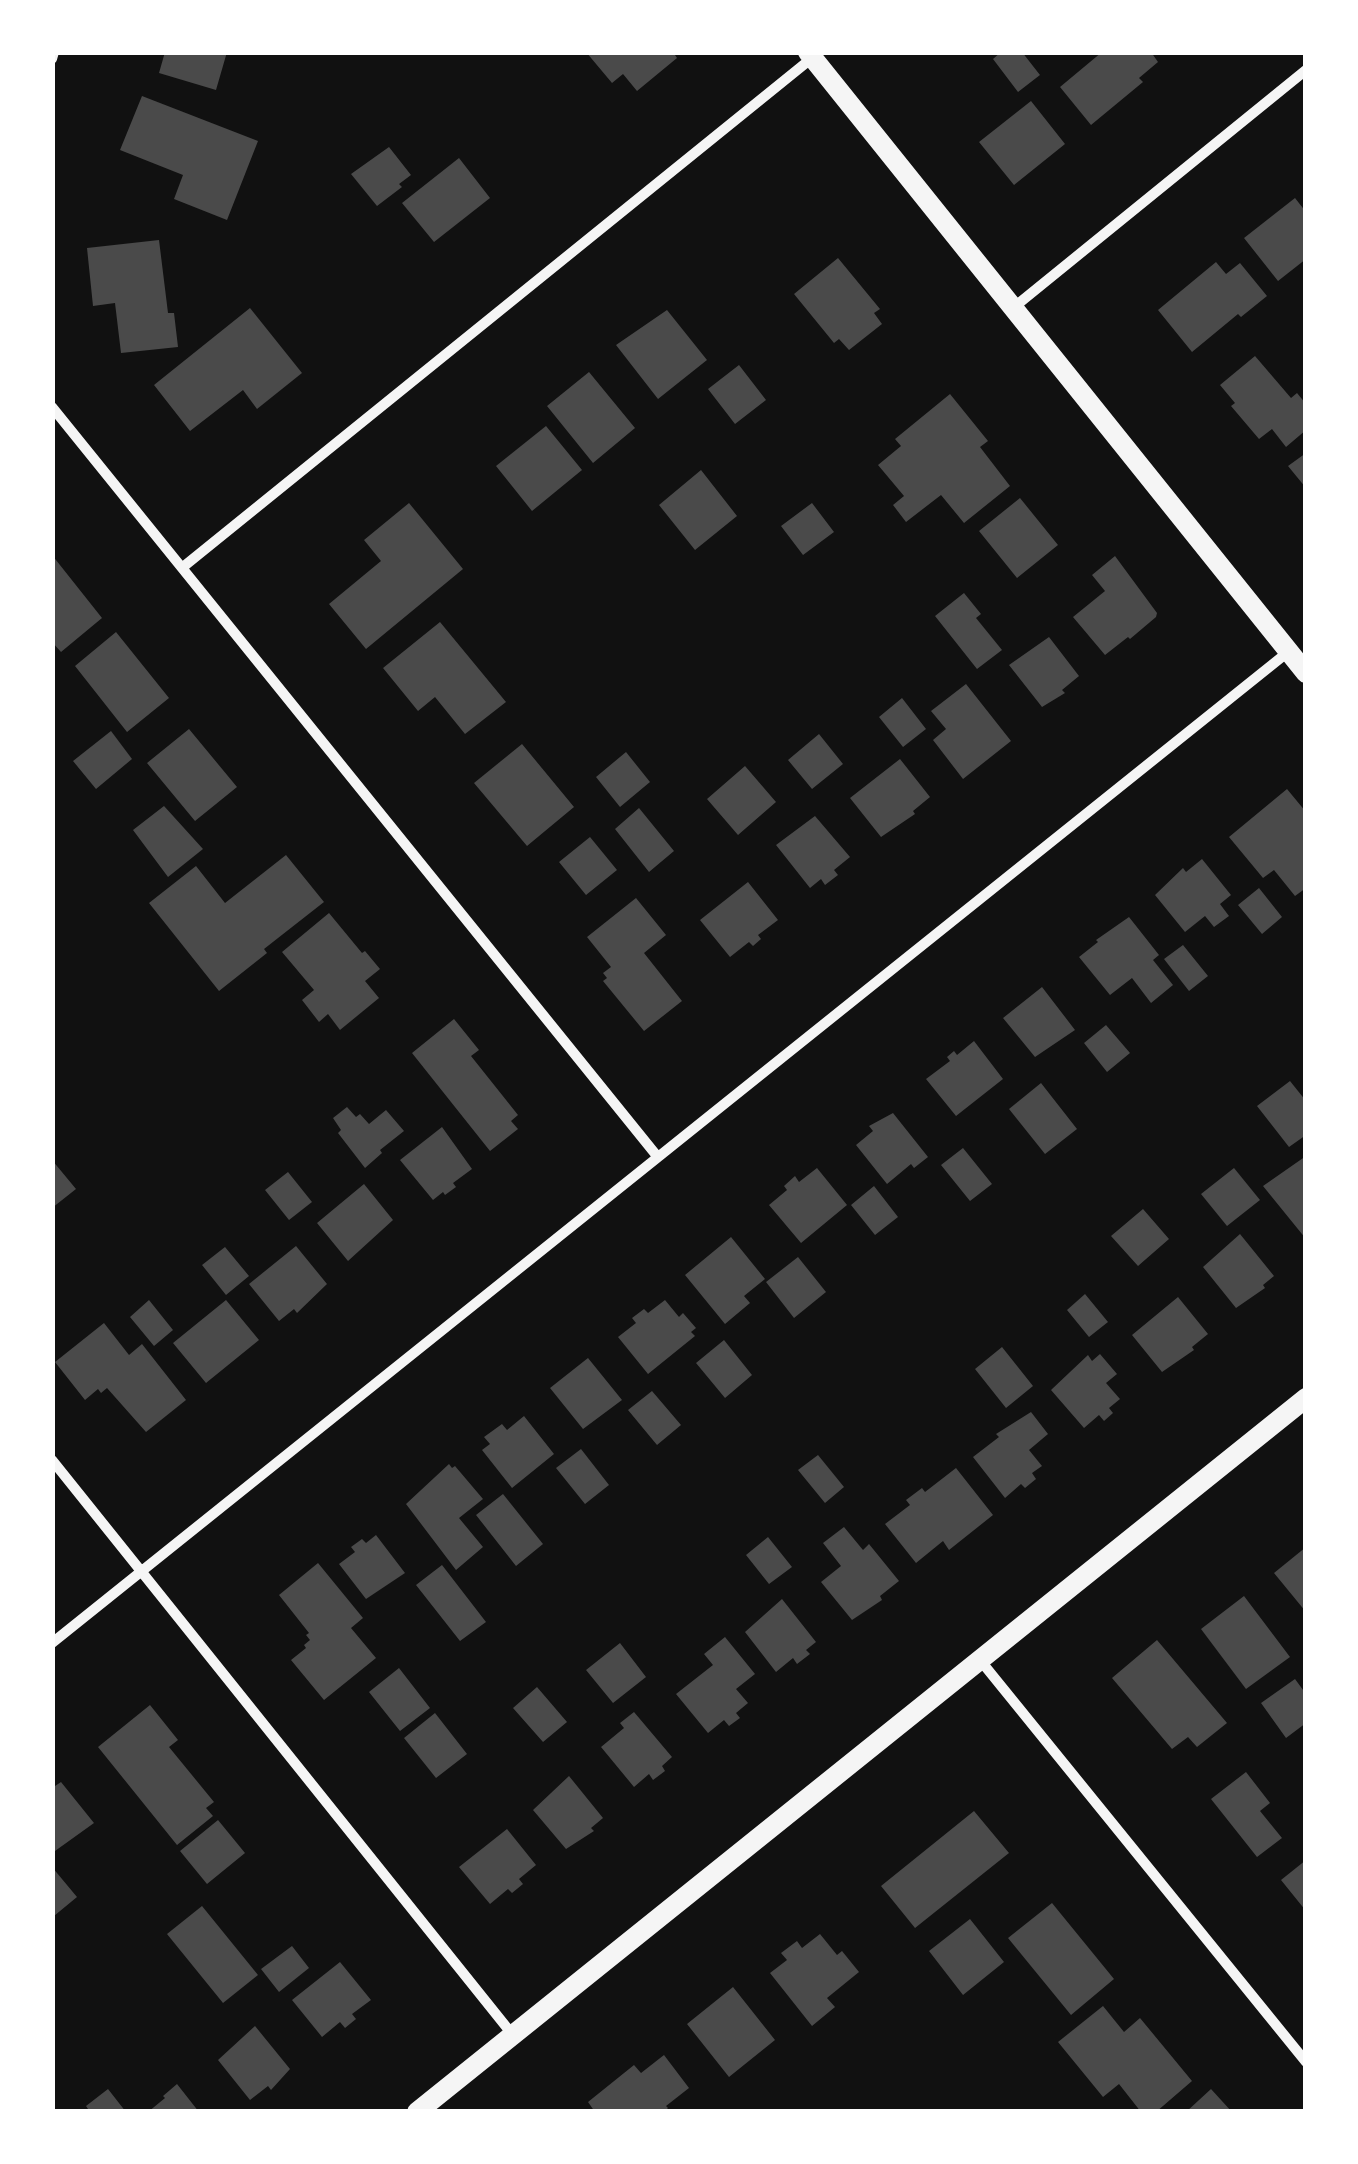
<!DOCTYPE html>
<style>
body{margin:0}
#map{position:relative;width:1358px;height:2164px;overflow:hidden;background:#111;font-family:Ubuntu,sans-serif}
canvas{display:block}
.frame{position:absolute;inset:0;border:55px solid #fff;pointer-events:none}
</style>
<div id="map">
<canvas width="1358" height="2164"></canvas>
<div class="frame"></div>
</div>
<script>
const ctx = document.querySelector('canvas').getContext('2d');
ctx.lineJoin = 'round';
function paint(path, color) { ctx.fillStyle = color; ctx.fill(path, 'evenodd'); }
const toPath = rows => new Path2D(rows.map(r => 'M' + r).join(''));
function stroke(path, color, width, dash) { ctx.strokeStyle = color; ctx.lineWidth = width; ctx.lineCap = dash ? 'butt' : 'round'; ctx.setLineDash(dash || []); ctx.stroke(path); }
paint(toPath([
 [165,52,227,52,216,90,159,73],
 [586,52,673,52,677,58,637,91,623,74,612,83],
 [1001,52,1022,52,1040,75,1018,92,993,59],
 [1102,52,1151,52,1158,62,1139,78,1143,82,1091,125,1060,87],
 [142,96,258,141,227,220,174,199,183,175,120,150],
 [1031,101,1065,144,1014,185,979,142],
 [389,147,411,175,399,184,402,187,377,206,351,174],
 [459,158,490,198,434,242,402,203],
 [1295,198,1306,212,1306,259,1278,281,1244,238],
 [159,240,168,313,174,313,178,347,121,353,115,303,93,306,87,248],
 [838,258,880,309,874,313,882,324,849,350,839,339,834,343,794,294],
 [1216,262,1226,274,1240,263,1267,296,1241,317,1238,314,1192,352,1158,310],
 [250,308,302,373,257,409,243,390,190,431,154,385],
 [667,310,707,360,658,399,616,345],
 [1255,356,1291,398,1297,393,1306,404,1306,430,1286,447,1272,429,1259,439,1231,406,1235,403,1220,385],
 [739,365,766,400,735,424,708,389],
 [589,372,635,428,593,463,547,406],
 [950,394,988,441,980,447,1010,486,964,523,941,495,906,522,893,505,904,496,878,465,901,446,895,439],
 [546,426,582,470,532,511,496,466],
 [1306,453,1306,488,1288,466],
 [701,470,737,516,695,550,659,505],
 [1020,498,1058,545,1017,578,979,531],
 [409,503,463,569,366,649,329,604,381,561,364,540],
 [812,503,834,532,803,555,781,526],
 [52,555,102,618,61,652,52,642],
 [1115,556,1157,613,1156,617,1130,639,1128,637,1105,655,1073,617,1105,591,1092,575],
 [964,593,981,614,976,618,1002,650,977,669,935,616],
 [440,622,506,702,465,734,435,697,418,711,383,668],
 [116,632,169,698,127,732,75,666],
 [1049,637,1079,676,1062,690,1065,693,1042,707,1009,665],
 [966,684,1011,741,963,779,933,740,946,729,931,711],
 [902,698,926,729,903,747,879,717],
 [189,729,237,787,195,821,147,763],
 [111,731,132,759,96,789,73,761],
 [819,734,843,764,812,789,788,760],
 [522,744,574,807,527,846,474,783],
 [626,752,650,782,620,807,596,777],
 [900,759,930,797,913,811,915,814,881,837,850,798],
 [745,766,776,802,738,835,707,799],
 [1287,789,1306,812,1306,888,1295,896,1274,870,1263,878,1229,837],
 [164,806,203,849,168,877,133,830],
 [639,808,674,851,649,872,615,829],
 [815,816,850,857,834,870,838,875,825,885,821,879,810,888,776,845],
 [590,837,617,870,586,895,559,862],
 [286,855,324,902,264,949,267,953,219,991,149,903,196,866,225,903],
 [1202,859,1231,895,1220,904,1229,916,1214,927,1205,916,1185,932,1155,895,1183,868,1186,872],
 [748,882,778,920,758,935,761,939,753,946,749,942,730,957,700,920],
 [1259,888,1282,917,1262,934,1238,905],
 [636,898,666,935,644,953,682,1001,644,1031,603,981,607,978,603,973,611,967,587,937],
 [329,913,362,953,365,951,380,969,365,981,379,998,340,1030,328,1014,319,1022,302,1000,314,990,282,952],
 [1129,917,1159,955,1153,960,1173,985,1151,1003,1132,978,1110,995,1079,957,1098,942,1096,940],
 [1183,945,1208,976,1189,991,1164,959],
 [1042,987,1075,1030,1035,1057,1003,1018],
 [454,1019,479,1050,471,1056,518,1115,511,1121,518,1129,490,1151,412,1053],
 [1106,1025,1130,1053,1107,1072,1084,1043],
 [974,1041,1003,1079,956,1116,926,1079,950,1061,947,1057,954,1051,957,1055],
 [1290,1081,1306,1101,1306,1135,1289,1147,1257,1106],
 [1041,1083,1077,1129,1045,1154,1009,1109],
 [347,1107,356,1117,360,1114,369,1124,386,1110,404,1131,380,1150,382,1153,365,1168,338,1133,341,1130,333,1118],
 [893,1113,928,1157,914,1168,911,1164,887,1184,856,1145,873,1131,869,1126],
 [442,1127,472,1169,453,1183,456,1187,445,1195,443,1192,433,1200,400,1160],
 [963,1148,992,1184,970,1201,941,1165],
 [1306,1156,1306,1239,1263,1186],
 [52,1160,76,1189,52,1208],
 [817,1168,847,1205,801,1243,769,1205,787,1190,784,1186,795,1176,799,1182],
 [1234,1168,1260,1200,1227,1226,1201,1194],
 [288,1172,312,1202,289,1220,265,1190],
 [364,1184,393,1220,348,1261,317,1223],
 [874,1186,898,1217,875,1235,851,1205],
 [1143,1209,1169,1239,1138,1266,1111,1236],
 [1240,1234,1274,1276,1263,1285,1265,1288,1236,1308,1203,1267],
 [731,1237,765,1279,744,1296,750,1303,725,1324,685,1275],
 [296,1246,327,1284,297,1313,294,1309,279,1321,249,1284],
 [225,1247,249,1276,226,1295,202,1265],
 [798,1257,826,1292,794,1318,766,1282],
 [1085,1294,1108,1322,1089,1337,1067,1310],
 [1178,1297,1208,1334,1192,1347,1194,1350,1162,1372,1132,1335],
 [149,1300,173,1330,154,1346,130,1317],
 [226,1300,259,1340,206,1383,173,1343],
 [665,1300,679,1317,683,1313,696,1328,691,1332,695,1336,648,1374,618,1337,636,1323,632,1318,644,1309,648,1313],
 [104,1323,129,1355,142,1344,186,1400,146,1432,107,1388,101,1393,98,1389,85,1400,55,1362],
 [724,1340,752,1375,725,1398,696,1363],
 [1002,1347,1033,1386,1006,1408,975,1369],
 [1100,1354,1117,1374,1106,1383,1120,1399,1109,1408,1113,1413,1104,1421,1099,1415,1084,1428,1051,1390,1088,1355,1092,1361],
 [588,1358,622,1400,583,1429,550,1388],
 [652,1391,681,1425,657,1445,628,1410],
 [1031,1412,1048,1434,1029,1450,1042,1466,1032,1473,1036,1479,1025,1488,1021,1484,1005,1498,973,1457,999,1437,996,1434],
 [524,1416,554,1454,512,1488,482,1450,490,1444,484,1437,502,1424,507,1430],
 [581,1449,609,1485,585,1504,556,1468],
 [818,1455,844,1487,825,1503,798,1470],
 [449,1464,452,1468,455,1466,483,1499,459,1518,483,1547,456,1570,406,1504],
 [956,1468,993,1515,949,1550,943,1541,916,1563,885,1524,910,1505,906,1500,922,1488,925,1492],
 [503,1494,543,1544,516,1566,476,1515],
 [844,1527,863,1550,869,1544,899,1581,880,1596,882,1600,852,1620,821,1582,841,1566,823,1543],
 [376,1535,405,1573,366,1599,339,1564,355,1552,351,1547,362,1539,366,1543],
 [768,1537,792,1567,769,1584,746,1555],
 [1306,1547,1306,1612,1274,1573],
 [318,1563,363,1618,351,1628,376,1658,324,1700,291,1660,306,1648,304,1645,310,1640,306,1635,309,1633,279,1595],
 [442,1565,486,1622,460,1641,416,1585],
 [1244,1596,1290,1657,1246,1689,1201,1629],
 [782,1599,816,1642,806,1650,810,1654,797,1664,793,1658,776,1672,745,1632],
 [725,1637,755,1674,736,1689,748,1703,736,1713,740,1718,729,1726,724,1720,708,1733,676,1694,713,1665,704,1654],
 [1157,1640,1227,1723,1197,1747,1188,1737,1172,1749,1112,1678],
 [620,1643,646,1677,613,1703,586,1670],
 [399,1668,430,1708,400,1731,369,1692],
 [1295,1679,1306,1694,1306,1723,1286,1738,1261,1703],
 [537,1687,567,1722,543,1742,513,1708],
 [150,1705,178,1740,169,1747,214,1802,206,1808,213,1816,177,1845,98,1747],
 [634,1712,672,1757,662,1766,665,1771,653,1780,649,1774,634,1787,601,1747,624,1728,620,1723],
 [435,1713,467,1754,436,1778,404,1738],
 [1246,1772,1270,1803,1260,1811,1282,1838,1257,1857,1211,1799],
 [569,1776,603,1818,591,1828,594,1831,566,1849,533,1810],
 [61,1782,94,1823,55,1851,52,1788],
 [974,1811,1009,1853,915,1928,881,1886],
 [218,1820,245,1853,207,1884,180,1851],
 [507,1829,536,1865,519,1879,523,1884,512,1893,508,1889,490,1904,459,1867],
 [1306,1860,1306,1911,1281,1880],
 [52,1867,77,1897,54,1916,52,1914],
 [1052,1903,1114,1979,1071,2015,1008,1938],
 [202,1906,258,1975,223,2003,167,1934],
 [970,1919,1004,1962,963,1995,929,1951],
 [820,1934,837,1955,842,1951,859,1972,827,1998,835,2007,812,2026,770,1973,787,1960,781,1953,797,1941,802,1948],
 [292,1946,309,1968,279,1992,261,1969],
 [340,1962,371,2000,352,2014,356,2019,345,2028,340,2022,322,2037,292,2000],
 [733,1987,775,2040,729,2077,687,2024],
 [1103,2006,1124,2032,1140,2018,1192,2081,1156,2112,1141,2112,1119,2084,1103,2097,1058,2042],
 [255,2026,290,2069,271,2090,268,2086,250,2100,218,2060],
 [664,2055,689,2088,666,2106,668,2108,664,2112,595,2112,588,2102,634,2065,641,2073],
 [177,2084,199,2112,148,2112,165,2098,163,2096],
 [108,2089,126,2112,90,2112,86,2106],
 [1211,2089,1232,2112,1186,2112]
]), '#4a4a4a');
stroke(toPath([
 [52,59,54,52],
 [1013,308,1306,70],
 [52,407,657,1156],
 [183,567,812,58],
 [52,1460,512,2034],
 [52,1643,1288,652],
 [980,1660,1306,2062]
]), '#f5f5f5', 10);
stroke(toPath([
 [808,52,1306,673],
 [417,2112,1306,1398]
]), '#f5f5f5', 20);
</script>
